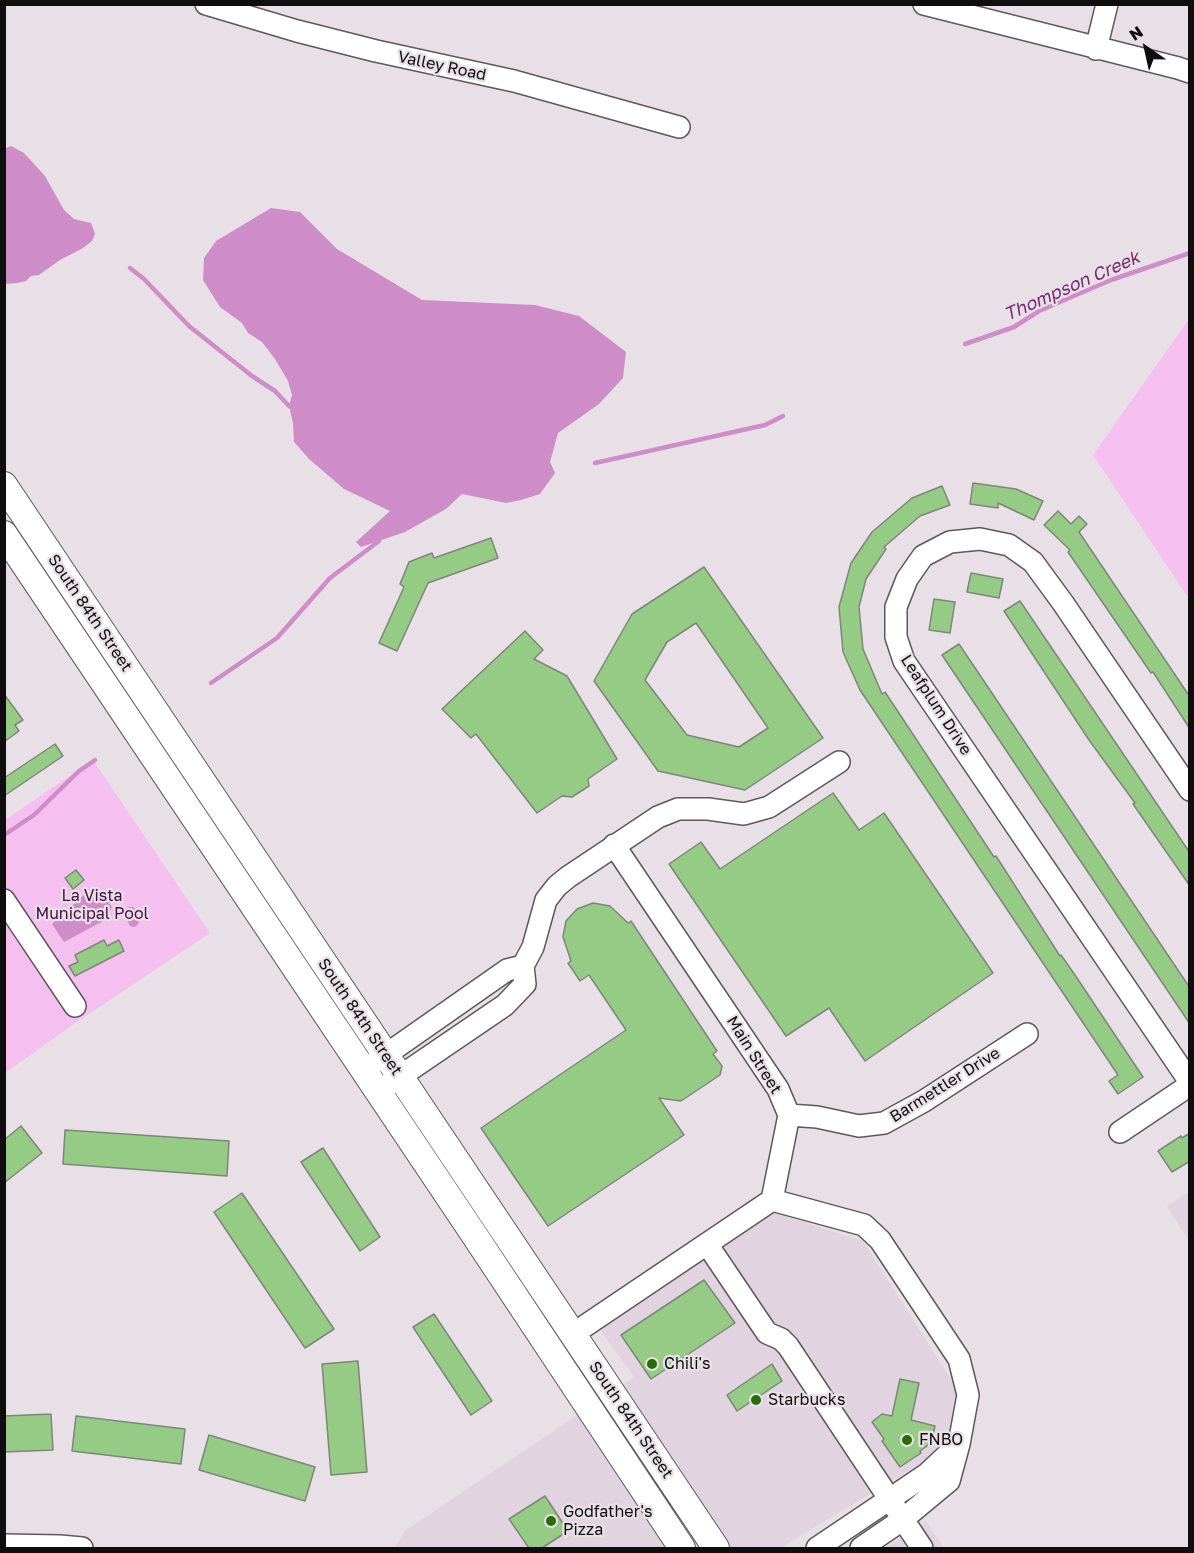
<!DOCTYPE html>
<style>
body{margin:0}
#map{position:relative;width:1194px;height:1553px;overflow:hidden;background:#e9e0e7;font-family:"Golos Text",sans-serif}
canvas{display:block}
.frame{position:absolute;inset:0;border:6px solid #100d0f;pointer-events:none}
.north{position:absolute;left:1116px;top:18px;width:60px;height:60px;-webkit-text-stroke:4px #e9e0e7;paint-order:stroke;rotate:326deg;font-size:16px;font-weight:700;line-height:24px;text-align:center;color:#100d0f}
.north::after{content:'';display:block;margin:auto;width:21px;height:27px;background:#100d0f;clip-path:polygon(50% 0,100% 100%,50% 72%,0 100%)}
</style>
<div id="map">
<canvas width="1194" height="1553"></canvas>
<div class="frame"></div>
<div class="north">N</div>
</div>
<script>
const ctx = document.querySelector('canvas').getContext('2d');
ctx.lineJoin = 'round';
function paint(path, color) { ctx.fillStyle = color; ctx.fill(path, 'evenodd'); }
const toPath = rows => new Path2D(rows.map(r => 'M' + r).join(''));
function stroke(path, color, width, dash) { ctx.strokeStyle = color; ctx.lineWidth = width; ctx.lineCap = dash ? 'butt' : 'round'; ctx.setLineDash(dash || []); ctx.stroke(path); }
function label(font, color, halo, rows, align = 'center') {
  ctx.font = font + ' "Golos Text",sans-serif'; ctx.lineWidth = 4.5; ctx.setLineDash([]); ctx.textBaseline = 'middle'; ctx.strokeStyle = halo; ctx.fillStyle = color; for (const [text, x, y, turn = 0] of rows) {
    ctx.save(); ctx.translate(x, y); ctx.rotate((+turn || 0) * Math.PI / 180); ctx.textAlign = isNaN(turn) ? turn : align; if (halo) ctx.strokeText(text, 0, 0); ctx.fillText(text, 0, 0); ctx.restore();
  }
}
paint(toPath([
 [1189,1192,1189,1241,1167,1206],
 [772,1212,863,1241,956,1387,947,1448,780,1548,394,1548,406,1530,634,1377,597,1326],
 [926,1521,944,1548,885,1548]
]), '#e2d3e0');
paint(toPath([
 [1189,319,1189,599,1093,455],
 [93,760,210,933,74,1024,5,1073,5,820]
]), '#f5bfef');
paint(toPath([
 [11,146,24,153,45,176,64,210,74,219,91,223,95,234,92,241,83,248,60,260,39,275,31,276,26,281,17,283,5,284,4,149],
 [271,208,300,212,337,249,422,300,535,305,579,316,626,352,623,378,599,404,558,433,550,462,555,473,540,494,521,500,506,503,462,494,446,509,405,532,361,547,356,542,390,511,344,489,309,459,294,442,293,423,289,406,292,395,288,381,275,359,262,342,248,333,242,323,220,307,203,280,204,258,216,241],
 [85,894,103,894,112,907,105,920,64,942,52,924],
 [128,907,133,907,137,911,139,923,135,927,130,926,124,915]
]), '#ce8dc8');
stroke(toPath([
 [130,268,144,279,189,326,252,376,275,391,289,406],
 [965,344,1014,327,1039,311,1111,280,1190,253],
 [595,463,765,425,783,416],
 [211,683,277,638,330,578,379,541],
 [4,835,34,815,79,771,95,760]
]), '#ce8dc8', 4.5);
const building = toPath([
 [973,483,1016,489,1043,501,1034,520,998,503,998,508,970,504,973,483],
 [942,486,950,505,920,516,884,547,886,549,866,579,859,607,863,649,882,694,885,692,994,857,996,856,1060,956,1061,955,1075,975,1143,1077,1118,1094,1109,1081,1118,1075,860,690,843,652,839,607,851,563,872,532,912,498,942,486],
 [1058,511,1071,524,1079,516,1087,524,1079,532,1190,697,1190,729,1153,672,1151,673,1068,552,1070,550,1044,525,1058,511],
 [491,538,498,558,428,583,397,651,379,643,404,587,400,584,409,562,432,553,434,558,491,538],
 [704,567,823,738,745,790,658,771,594,681,632,614,704,567],
 [696,623,768,728,739,747,687,735,645,680,667,642,696,623],
 [971,573,1003,579,999,598,967,592,971,573],
 [934,599,955,602,950,633,929,630,934,599],
 [1020,601,1190,853,1190,886,1133,804,1135,803,1089,740,1004,611,1020,601],
 [525,631,543,650,534,659,567,676,617,759,588,779,589,786,572,797,562,796,537,813,476,734,471,738,442,709,525,631],
 [959,644,1190,988,1190,1024,942,655,959,644],
 [4,694,23,720,15,725,19,731,4,742,4,694],
 [55,744,63,756,4,796,4,778,55,744],
 [833,793,859,830,884,813,993,973,865,1061,829,1008,786,1036,669,864,701,842,720,869,833,793],
 [76,870,84,880,73,889,65,878,76,870],
 [593,903,610,906,628,923,631,921,717,1051,713,1054,722,1066,720,1075,681,1101,659,1098,684,1135,548,1226,481,1128,626,1030,589,975,580,981,568,963,571,961,563,937,566,921,577,909,593,903],
 [104,940,107,946,119,940,124,951,75,976,69,966,78,962,75,955,104,940],
 [21,1126,42,1153,4,1183,4,1140,21,1126],
 [65,1130,229,1141,227,1176,63,1164,65,1130],
 [1190,1133,1190,1161,1172,1172,1158,1151,1181,1136,1182,1138,1190,1133],
 [323,1148,380,1237,360,1251,301,1162,323,1148],
 [242,1193,334,1329,305,1348,214,1212,242,1193],
 [704,1280,735,1323,651,1379,621,1335,704,1280],
 [434,1314,492,1401,471,1415,413,1327,434,1314],
 [358,1361,367,1472,331,1475,322,1364,358,1361],
 [772,1364,782,1381,737,1411,727,1395,772,1364],
 [900,1379,919,1383,911,1420,935,1426,931,1443,920,1451,921,1453,900,1467,882,1441,884,1439,872,1422,882,1414,892,1416,900,1379],
 [51,1414,53,1450,4,1452,4,1416,51,1414],
 [76,1416,185,1429,181,1464,72,1451,76,1416],
 [209,1435,315,1467,305,1501,199,1470,209,1435],
 [545,1496,568,1531,542,1548,529,1548,509,1519,545,1496]
]);
paint(building, '#95cb85');
stroke(building, '#7f857d', 1.5);
const minor = toPath([
 [206,4,297,31,376,51,514,81,679,127],
 [924,4,1178,68,1190,72],
 [1096,49,1107,4],
 [1190,790,1063,603,1033,562,1009,545,980,539,950,542,923,556,907,579,896,607,896,637,904,661,1190,1082],
 [614,845,778,1089,789,1115,772,1200],
 [4,900,75,1006],
 [374,1063,507,970,523,966],
 [389,1084,505,1005,525,984,523,966,533,947,546,900,557,886,568,877,658,817,678,809,708,809,744,814,769,807,839,762],
 [789,1115,817,1117,859,1126,884,1123,924,1101,1027,1034],
 [1120,1132,1190,1085],
 [772,1200,864,1225,880,1240,959,1359,968,1395,959,1444,949,1481,902,1520,861,1548],
 [707,1244,767,1333,781,1339,788,1346,922,1548],
 [573,1334,772,1200],
 [4,1545,60,1546,82,1548],
 [817,1548,927,1474,959,1444]
]);
const major = toPath([
 [4,485,716,1548],
 [4,534,473,1233,682,1548]
]);
stroke(minor, '#5f575e', 24);
stroke(major, '#5f575e', 28);
stroke(minor, '#fff', 21);
stroke(major, '#fff', 26);
for (const [x, y, r, color] of [
 [652,1364,6,"#286c06"],
 [756,1400,6,"#286c06"],
 [907,1440,6,"#286c06"],
 [551,1521,6,"#286c06"]
]) { const dot = new Path2D(); dot.arc(x, y, r, 0, 2 * Math.PI); ctx.fillStyle = color; ctx.fill(dot); stroke(dot, '#e9e0e7', 2); }
label('16px', '#100d0f', '#e9e0e7', [
 ["Valley Road",442,66,12],
 ["South 84th Street",90,613,56],
 ["Leafplum Drive",936,705,57],
 ["South 84th Street",360,1017,56],
 ["Main Street",754,1055,58],
 ["Barmettler Drive",945,1085,-32],
 ["South 84th Street",631,1420,56]
]);
label('16px', '#470d45', '#e9e0e7', [
 ["La Vista",92,896],
 ["Municipal Pool",92,914]
]);
label('16px', '#100d0f', '#e9e0e7', [
 ["Chili's",664,1364],
 ["Starbucks",768,1400],
 ["FNBO",919,1440],
 ["Godfather's",563,1512],
 ["Pizza",563,1530]
], 'left');
label('italic 18px', '#782b73', '#e9e0e7', [
 ["Thompson Creek",1072,286,-24]
]);
</script>
